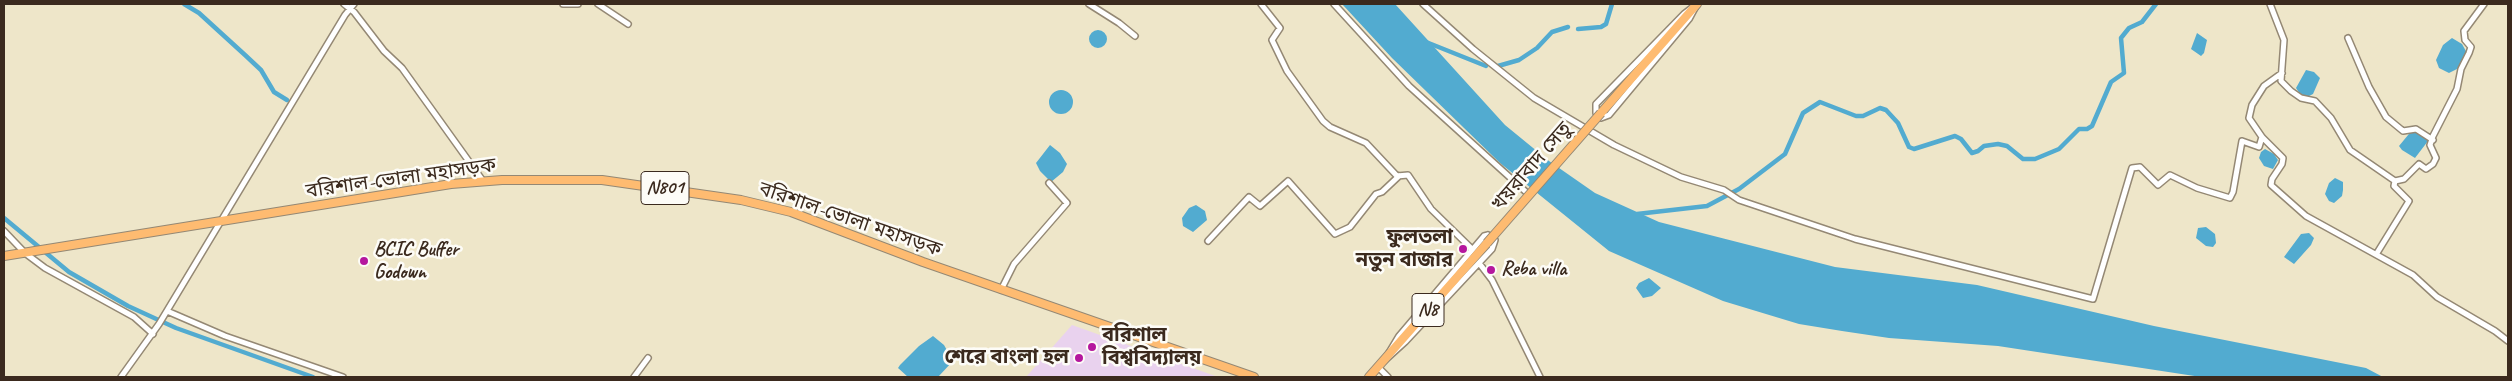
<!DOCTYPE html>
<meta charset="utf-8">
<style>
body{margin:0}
#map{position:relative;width:2512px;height:381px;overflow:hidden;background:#eee6c9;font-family:Caveat,sans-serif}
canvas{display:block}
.frame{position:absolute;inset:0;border:5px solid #3b2a1e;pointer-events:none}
</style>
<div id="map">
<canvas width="2512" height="381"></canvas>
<div class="frame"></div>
</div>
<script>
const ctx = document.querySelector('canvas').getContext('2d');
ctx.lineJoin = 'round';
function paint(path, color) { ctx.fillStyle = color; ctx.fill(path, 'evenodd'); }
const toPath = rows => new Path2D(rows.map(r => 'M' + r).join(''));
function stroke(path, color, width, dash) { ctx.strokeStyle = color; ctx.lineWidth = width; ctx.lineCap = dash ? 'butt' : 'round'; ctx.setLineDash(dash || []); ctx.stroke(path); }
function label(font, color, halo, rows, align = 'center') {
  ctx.font = font + ' Caveat,"Noto Sans Bengali",sans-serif'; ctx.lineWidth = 5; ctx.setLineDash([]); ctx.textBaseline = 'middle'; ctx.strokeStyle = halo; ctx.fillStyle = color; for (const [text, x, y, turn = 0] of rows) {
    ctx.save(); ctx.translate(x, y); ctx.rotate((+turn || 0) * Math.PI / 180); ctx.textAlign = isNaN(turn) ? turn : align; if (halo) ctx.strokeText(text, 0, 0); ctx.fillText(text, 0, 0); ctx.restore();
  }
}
paint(toPath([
 [1072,325,1218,377,1026,377]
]), '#e9d2ee');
paint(toPath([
 [1342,4,1395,4,1505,125,1549,161,1595,193,1659,222,1835,267,1977,285,2154,326,2366,368,2383,377,2201,377,1998,346,1889,338,1842,331,1799,324,1723,301,1609,251,1500,163,1392,58],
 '1089 39a9 9 0 1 1 18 0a9 9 0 1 1-18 0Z',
 [2197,33,2207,40,2204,53,2201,56,2191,49],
 [2452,38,2462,44,2467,53,2457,69,2449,73,2439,68,2436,60,2443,45],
 [2306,70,2314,72,2320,78,2313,94,2307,97,2300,94,2296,88],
 '1049 102a12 12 0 1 1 24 0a12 12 0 1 1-24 0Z',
 [2413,129,2428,141,2415,158,2402,150,2399,146],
 [1050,145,1060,153,1067,164,1063,172,1051,182,1040,171,1036,163],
 [2265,149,2274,154,2278,160,2273,169,2264,166,2259,158,2261,152],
 [2335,178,2343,182,2343,190,2342,196,2334,203,2329,201,2325,194,2329,183],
 [1196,205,1205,211,1207,220,1193,232,1183,226,1182,218,1189,208],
 [2206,227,2215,234,2216,243,2213,247,2206,246,2196,238,2198,228],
 [2309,233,2314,238,2311,245,2294,264,2284,257,2301,234],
 [1649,278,1661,288,1652,296,1643,298,1636,288,1639,283],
 [933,336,944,345,953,361,938,377,908,377,898,368,900,365,919,346]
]), '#52abd0');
stroke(toPath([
 [184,4,199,13,245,55,261,70,274,92,287,100],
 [1578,29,1601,27,1606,24,1612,4],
 [1426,42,1486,66],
 [1498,66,1519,60,1537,48,1552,32,1568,27],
 [1637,214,1707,206,1739,189,1785,154,1803,113,1820,102,1856,116,1863,116,1880,108,1886,110,1898,123,1909,147,1914,149,1955,136,1961,139,1972,153,1978,151,1984,146,1998,144,2007,146,2023,159,2035,159,2059,149,2079,129,2087,129,2092,126,2111,82,2124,73,2121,38,2129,28,2142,22,2156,4],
 [4,218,69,272,128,306,176,328,313,377]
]), '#52abd0', 4.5);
const minor = toPath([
 [344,4,354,12,384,51,402,68,483,181],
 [563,4,578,4],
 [598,4,628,24],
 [1089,4,1119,23,1135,36],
 [1261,4,1280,28,1272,40,1287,71,1323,121,1330,127,1366,143,1397,176,1408,175,1431,209,1472,249],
 [1334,4,1409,86,1526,192],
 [1423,4,1473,49,1534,98,1614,145,1681,177,1724,190,1739,200,1855,239,2093,299,2132,168,2140,167,2158,185,2170,175,2197,188,2230,198,2233,192,2242,141,2259,147,2262,137],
 [1697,4,1689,19,1609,115,1601,118,1596,113,1596,104,1684,14,1697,4],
 [2270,4,2284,40,2281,81,2291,91,2301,98,2315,101,2331,118,2350,150,2395,181],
 [2348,38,2369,87,2386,117,2403,131,2416,129,2433,140],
 [2282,73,2264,86,2252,105,2249,118,2262,137,2283,158,2282,164,2272,179,2271,185,2306,216,2413,275,2437,297,2495,331,2508,341],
 [4,231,25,253,45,268,134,317,153,334],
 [1488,235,1495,240,1492,249,1405,342,1384,361,1399,336,1484,236,1488,235],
 [1208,241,1249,197,1260,206,1288,181,1335,234,1350,227,1376,194,1382,192,1399,176],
 [2377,253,2409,201,2394,186,2395,181,2404,179,2419,164,2426,169,2433,164,2436,158,2430,145,2433,136,2457,89,2461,69,2469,53,2471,47,2465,40,2464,31,2484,4],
 [1479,263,1492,280,1540,377],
 [1001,290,1014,264,1067,203,1049,183],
 [167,311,225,336,343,377],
 [1378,367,1388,377],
 [121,377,159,324,345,15,354,4],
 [634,377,648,358]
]);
const trunk = toPath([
 [1601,113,1697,4],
 [4,256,451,184,502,180,602,180,741,200,791,212,923,262,1254,377],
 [1369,377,1487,243]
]);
stroke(minor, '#948874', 8);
stroke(trunk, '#948874', 10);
stroke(minor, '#fff', 5);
stroke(trunk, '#febb71', 8);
const trunkBridge = toPath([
 [1487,243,1601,113]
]);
stroke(trunkBridge, '#948874', 10, []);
stroke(trunkBridge, '#febb71', 8);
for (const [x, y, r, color] of [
 [1463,249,5,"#b5179e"],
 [364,261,5,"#b5179e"],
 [1491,270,5,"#b5179e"],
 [1092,347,5,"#b5179e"],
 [1079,358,5,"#b5179e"]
]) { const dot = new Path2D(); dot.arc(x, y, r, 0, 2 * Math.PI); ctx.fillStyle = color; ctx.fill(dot); stroke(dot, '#fdfcf7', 2); }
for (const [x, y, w] of [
 [665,188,48],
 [1428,310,32]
]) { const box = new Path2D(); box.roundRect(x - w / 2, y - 16.5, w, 33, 4); ctx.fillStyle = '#fdfcf7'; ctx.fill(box); stroke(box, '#3b2a1e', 1); }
label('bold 19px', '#3b2a1e', null, [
 ["N801",665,188],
 ["N8",1428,310]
]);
label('20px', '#3b2a1e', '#fdfcf7', [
 ["খয়রাবাদ সেতু",1532,167,-49],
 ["বরিশাল-ভোলা মহাসড়ক",401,179,-8],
 ["বরিশাল-ভোলা মহাসড়ক",850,220,19]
]);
label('bold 20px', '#3b2a1e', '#fdfcf7', [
 ["ফুলতলা",1453,238,"right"],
 ["নতুন বাজার",1453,261,"right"],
 ["BCIC Buffer",374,250],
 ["Godown",374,273],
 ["Reba villa",1501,270],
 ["বরিশাল",1102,336],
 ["বিশ্ববিদ্যালয়",1102,359],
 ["শেরে বাংলা হল",1069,358,"right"]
], 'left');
</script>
